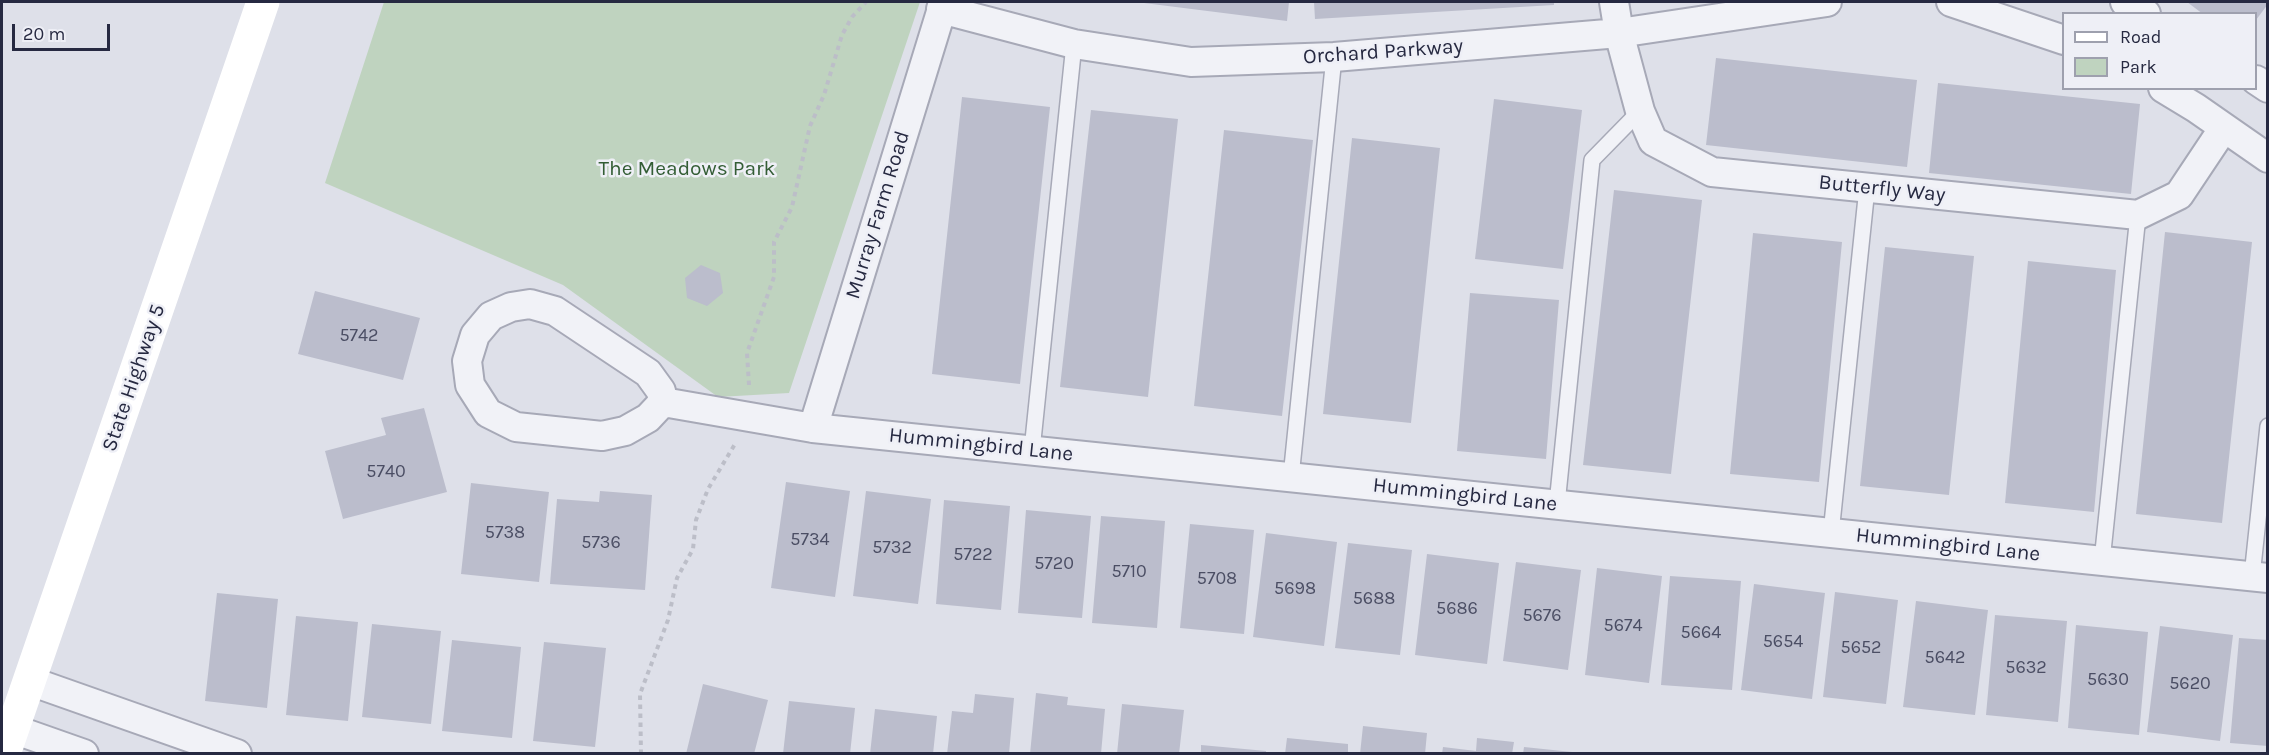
<!DOCTYPE html>
<style>
body{margin:0}
#map{position:relative;width:2269px;height:755px;overflow:hidden;background:#dee0e9;font-family:Karla,sans-serif}
canvas{display:block}
.frame{position:absolute;inset:0;border:3px solid #262941;pointer-events:none}
.legend{position:absolute;left:2062px;top:12px;width:195px;height:78px;box-sizing:border-box;background:#eeeff6;border:2px solid #9ea0ae;margin:0;padding:8px 10px;list-style:none;font-size:18px;color:#262941}
.legend li{display:flex;align-items:center;gap:12px;height:30px}
.legend b{width:30px;border:2px solid #9ea0ae}
.scale{position:absolute;left:12px;top:24px;width:98px;height:27px;box-sizing:border-box;border:3px solid #262941;border-top:0;padding-left:8px;font-size:18px;line-height:21px;white-space:nowrap;color:#262941;-webkit-text-stroke:4px #eeeff6;paint-order:stroke}
</style>
<div id="map">
<canvas width="2269" height="755"></canvas>
<div class="frame"></div>
<ul class="legend">
<li><b style="height:8px;background:#fff"></b>Road</li>
<li><b style="height:16px;background:#bfd3bf"></b>Park</li>
</ul>
<div class="scale">20 m</div>
</div>
<script>
const ctx = document.querySelector('canvas').getContext('2d');
ctx.lineJoin = 'round';
function paint(path, color) { ctx.fillStyle = color; ctx.fill(path, 'evenodd'); }
const toPath = rows => new Path2D(rows.map(r => 'M' + r).join(''));
function stroke(path, color, width, dash) { ctx.strokeStyle = color; ctx.lineWidth = width; ctx.lineCap = dash ? 'butt' : 'round'; ctx.setLineDash(dash || []); ctx.stroke(path); }
function label(font, color, halo, rows, align = 'center') {
  ctx.font = font + ' Karla,sans-serif'; ctx.lineWidth = 5; ctx.setLineDash([]); ctx.textBaseline = 'middle'; ctx.strokeStyle = halo; ctx.fillStyle = color; for (const [text, x, y, turn = 0] of rows) {
    ctx.save(); ctx.translate(x, y); ctx.rotate((+turn || 0) * Math.PI / 180); ctx.textAlign = isNaN(turn) ? turn : align; if (halo) ctx.strokeText(text, 0, 0); ctx.fillText(text, 0, 0); ctx.restore();
  }
}
paint(toPath([
 [384,2,920,2,789,393,718,397,563,285,325,183]
]), '#bfd3bf');
paint(toPath([
 [1136,2,1289,2,1287,21],
 [1314,2,1554,2,1554,5,1315,19],
 [2187,2,2268,2,2268,4,2256,20,2256,14,2203,14],
 [1716,58,1917,80,1907,167,1706,145],
 [1938,83,2140,104,2131,194,1929,173],
 [962,97,1050,107,1020,384,932,374],
 [1494,99,1582,110,1563,269,1475,259],
 [1091,110,1178,119,1148,397,1060,387],
 [1224,130,1313,140,1282,416,1194,406],
 [1352,138,1440,148,1411,423,1323,414],
 [1614,190,1702,200,1671,474,1583,465],
 [2165,232,2252,242,2222,523,2136,514],
 [1753,233,1842,242,1819,482,1730,474],
 [1885,247,1974,256,1949,495,1860,486],
 [2028,261,2116,270,2094,512,2005,503],
 [701,265,720,273,723,293,707,306,687,298,685,278],
 [315,291,420,318,403,380,298,354],
 [1470,293,1559,300,1546,459,1457,451],
 [424,408,447,492,343,519,325,451,386,435,381,418],
 [786,482,850,491,835,597,771,588],
 [471,483,549,492,539,582,461,574],
 [600,491,652,495,645,590,550,584,557,499,599,502],
 [866,491,931,499,918,604,853,596],
 [944,500,1010,506,1001,610,936,604],
 [1026,510,1091,516,1082,618,1018,613],
 [1101,516,1165,521,1157,628,1092,623],
 [1190,524,1254,530,1244,634,1180,628],
 [1266,533,1337,542,1324,646,1253,637],
 [1348,543,1412,550,1400,655,1335,648],
 [1427,554,1499,563,1487,664,1415,655],
 [1516,562,1581,570,1568,670,1503,661],
 [1597,568,1662,576,1649,683,1585,675],
 [1670,576,1741,581,1732,690,1661,685],
 [1754,584,1825,593,1812,699,1741,690],
 [1835,592,1898,600,1886,704,1823,697],
 [217,593,278,599,267,708,205,701],
 [1916,601,1988,610,1975,715,1903,707],
 [1995,615,2067,621,2058,722,1986,715],
 [296,616,358,622,348,721,286,715],
 [372,624,441,631,431,724,362,717],
 [2076,625,2148,632,2139,735,2068,728],
 [2160,626,2233,635,2220,741,2147,732],
 [2239,638,2268,640,2268,746,2230,743],
 [452,640,521,647,512,738,442,731],
 [544,642,606,648,595,747,533,741],
 [703,684,768,700,754,754,686,754],
 [1036,693,1068,697,1067,705,1105,709,1101,754,1030,754],
 [975,694,1014,698,1009,754,947,754,952,711,973,713],
 [789,701,855,708,850,754,783,754],
 [1122,704,1184,710,1179,754,1117,754],
 [875,709,937,716,933,754,870,754],
 [1363,726,1427,733,1425,754,1360,754],
 [1287,738,1348,744,1348,754,1285,754],
 [1477,738,1514,742,1512,754,1442,754,1443,747,1476,751],
 [1201,745,1266,751,1266,754,1201,754],
 [1524,747,1572,752,1572,754,1523,754]
]), '#bbbdcc');
const service = toPath([
 [1032,450,1074,44],
 [1291,477,1334,57],
 [1557,504,1592,160,1640,111],
 [1831,533,1867,188],
 [2102,561,2138,215],
 [2252,576,2268,426]
]);
const minor = toPath([
 [1614,2,1619,33,1640,111,1653,141,1712,172,2138,215,2179,195,2223,129],
 [1951,2,2064,40],
 [2125,2,2146,14],
 [941,9,1074,44,1191,62,1334,57,1619,33,1827,2],
 [2256,80,2268,88],
 [2163,88,2196,108,2268,158],
 [663,402,648,418,625,431,602,436,516,427,488,413,470,385,467,361,475,335,491,316,511,307,530,304,555,311,648,373,661,391,663,402,813,428,2268,578],
 [813,428,944,2],
 [30,681,237,754],
 [13,729,84,754]
]);
stroke(service, '#a7a9b7', 18);
stroke(minor, '#a7a9b7', 32);
stroke(toPath([
 [749,385,747,353,774,277,774,242,792,207,810,126,824,95,842,35,852,17,866,2],
 [641,754,640,694,668,620,677,578,693,549,696,520,708,489,735,444]
]), '#bcbec8', 4, [4.5, 4.5]);
stroke(service, '#f1f2f7', 15);
stroke(minor, '#f1f2f7', 28);
stroke(toPath([
 [4,754,263,2]
]), '#fff', 33);
label('18px', '#4b4e64', null, [
 ["5742",359,336],
 ["5740",386,472],
 ["5738",505,533],
 ["5734",810,540],
 ["5736",601,543],
 ["5732",892,548],
 ["5722",973,555],
 ["5720",1054,564],
 ["5710",1129,572],
 ["5708",1217,579],
 ["5698",1295,589],
 ["5688",1374,599],
 ["5686",1457,609],
 ["5676",1542,616],
 ["5674",1623,626],
 ["5664",1701,633],
 ["5654",1783,642],
 ["5652",1861,648],
 ["5642",1945,658],
 ["5632",2026,668],
 ["5630",2108,680],
 ["5620",2190,684]
]);
label('21px', '#262941', '#eeeff6', [
 ["Orchard Parkway",1383,52,-4],
 ["Butterfly Way",1882,189,6],
 ["Murray Farm Road",878,215,-73],
 ["State Highway 5",134,378,-71],
 ["Hummingbird Lane",981,445,6],
 ["Hummingbird Lane",1465,495,6],
 ["Hummingbird Lane",1948,545,6]
]);
label('21px', '#335d35', '#eeeff6', [
 ["The Meadows Park",687,169]
]);
</script>
